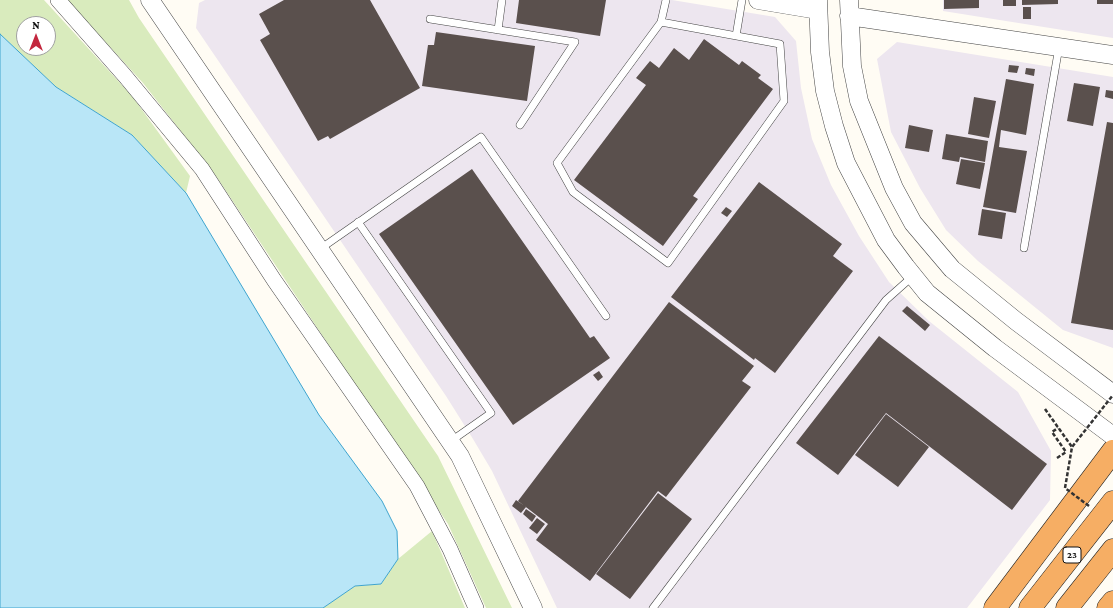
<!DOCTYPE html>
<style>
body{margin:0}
#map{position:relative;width:1113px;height:608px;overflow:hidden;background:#fffcf4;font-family:"Crimson Pro",serif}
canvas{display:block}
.north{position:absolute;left:16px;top:16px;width:40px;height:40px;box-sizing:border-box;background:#fff;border:1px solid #a0a0a0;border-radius:50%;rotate:0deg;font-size:11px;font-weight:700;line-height:16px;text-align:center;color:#111}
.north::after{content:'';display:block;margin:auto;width:14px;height:18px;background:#c3273e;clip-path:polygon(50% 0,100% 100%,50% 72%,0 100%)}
</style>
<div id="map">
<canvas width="1113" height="608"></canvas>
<div class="north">N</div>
</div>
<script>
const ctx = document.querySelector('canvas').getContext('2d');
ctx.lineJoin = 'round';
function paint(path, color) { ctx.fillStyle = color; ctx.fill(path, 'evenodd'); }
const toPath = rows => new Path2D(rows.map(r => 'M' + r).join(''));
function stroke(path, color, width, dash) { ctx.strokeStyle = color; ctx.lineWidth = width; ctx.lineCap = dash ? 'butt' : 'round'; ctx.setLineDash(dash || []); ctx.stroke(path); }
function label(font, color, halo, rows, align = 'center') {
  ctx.font = font + ' "Crimson Pro",serif'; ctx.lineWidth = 4; ctx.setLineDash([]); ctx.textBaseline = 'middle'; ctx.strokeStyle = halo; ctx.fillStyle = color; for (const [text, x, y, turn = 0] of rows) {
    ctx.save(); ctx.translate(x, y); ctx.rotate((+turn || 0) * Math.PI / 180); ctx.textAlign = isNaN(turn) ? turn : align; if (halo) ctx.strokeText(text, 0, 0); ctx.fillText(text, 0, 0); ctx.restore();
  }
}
paint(toPath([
 [205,0,672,0,775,17,796,41,801,88,812,139,831,185,859,236,889,282,929,321,1018,392,1051,451,1050,500,967,608,557,608,492,471,473,439,446,396,196,28,199,3],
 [943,0,1113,0,1113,38,943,11],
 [897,42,1113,77,1113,348,1063,330,978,261,946,230,920,188,891,132,877,59]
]), '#ede6ef');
paint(toPath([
 [0,0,44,0,132,96,190,176,186,193,132,135,56,87,0,34],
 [24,24,48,24,48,48,24,48],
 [67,0,129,0,139,18,438,456,512,608,486,608,448,524,216,176,143,83],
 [432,531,465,608,323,608,355,586,381,584,398,559]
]), '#d9ebbd');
const water = toPath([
 [0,34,56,87,132,135,186,193,319,415,382,501,397,531,398,559,381,584,355,586,323,608,0,608,0,34]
]);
paint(water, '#b9e6f7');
stroke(water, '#3fa4ce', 1);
paint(toPath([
 [284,0,370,0,420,88,330,139,328,136,318,141,260,40,270,34,259,14],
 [519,0,606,0,600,36,516,23],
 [944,0,979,0,979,8,944,9],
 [1003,0,1016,0,1016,6,1003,6],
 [1022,0,1058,0,1058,4,1022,5],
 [1097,0,1113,0,1113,4,1097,4],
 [1023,7,1031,7,1031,19,1023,19],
 [436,32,535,46,527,101,422,86,428,45,434,45],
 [704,39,739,65,742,61,761,75,758,78,773,89,693,196,698,199,663,246,574,180,646,85,636,78,650,61,659,68,674,48,689,60],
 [1009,65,1019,66,1017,73,1008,72],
 [1026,68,1035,69,1034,76,1025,74],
 [1006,79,1034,84,1026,135,1001,130,999,147,1027,151,1016,213,983,207],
 [1074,83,1100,87,1093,126,1067,121],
 [1106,90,1113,91,1113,99,1105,97],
 [974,97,996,101,989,138,968,134],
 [1107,122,1113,123,1113,330,1071,323],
 [909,125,933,130,929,152,905,148],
 [946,134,988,141,985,162,960,157,959,162,942,159],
 [961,159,985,163,980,189,956,184],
 [472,169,590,338,594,336,610,358,513,425,379,234],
 [759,182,842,244,833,256,853,271,775,373,755,358,754,360,671,297],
 [726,207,732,211,727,217,721,213],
 [982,209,1006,213,1002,239,978,235],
 [669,302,754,366,742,381,751,387,666,497,658,491,590,581,536,540,548,524,518,501],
 [907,306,930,325,925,331,902,311],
 [879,336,1047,464,1012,510,886,413,838,475,796,443],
 [599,371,603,377,598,381,593,375],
 [886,414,929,447,898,487,855,455],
 [658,493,692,519,630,599,596,574],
 [516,500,526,507,521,513,512,506],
 [526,509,536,516,532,522,523,514],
 [537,518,545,524,537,534,529,528]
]), '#5a504d');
const service = toPath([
 [430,19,575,42,520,125],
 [661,22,780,44,784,101,668,263,573,192,557,163,661,22,666,0],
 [498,30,502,0],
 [736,36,742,0],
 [358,222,491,413,451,441],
 [1024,248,1059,47],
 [320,249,481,137,606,316],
 [653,608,886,300,913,276]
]);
const minor = toPath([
 [58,0,125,76,202,169,274,280,417,486,450,549,476,608]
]);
const tertiary = toPath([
 [150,0,460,456,533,608],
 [758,0,818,10],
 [818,0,820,52,825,91,834,126,846,163,886,240,906,267,927,293,995,348,1113,436],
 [849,0,852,66,859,101,894,188,913,223,952,269,1016,321,1113,394],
 [849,16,1113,55]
]);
const trunk = toPath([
 [995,608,1113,451],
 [1030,608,1113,502],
 [1067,608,1113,550],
 [1108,608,1113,602]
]);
stroke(service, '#444', 8);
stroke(minor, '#444', 16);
stroke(tertiary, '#444', 19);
stroke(trunk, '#222', 23);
stroke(toPath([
 [1045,409,1072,447],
 [1057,458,1066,452,1052,432,1058,428]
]), '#333', 2.5, [4, 2]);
stroke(service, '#fff', 7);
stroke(minor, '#fff', 15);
stroke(tertiary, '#fff', 18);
stroke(trunk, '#f6ae64', 22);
stroke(toPath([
 [1089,506,1065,488,1072,447,1113,395]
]), '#333', 2.5, [4, 2]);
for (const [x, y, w] of [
 [1072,555,18]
]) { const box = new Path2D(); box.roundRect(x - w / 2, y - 8, w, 16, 3); ctx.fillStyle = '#fff'; ctx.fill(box); stroke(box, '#111', 1); }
label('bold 10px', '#111', null, [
 ["23",1072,555]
]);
</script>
